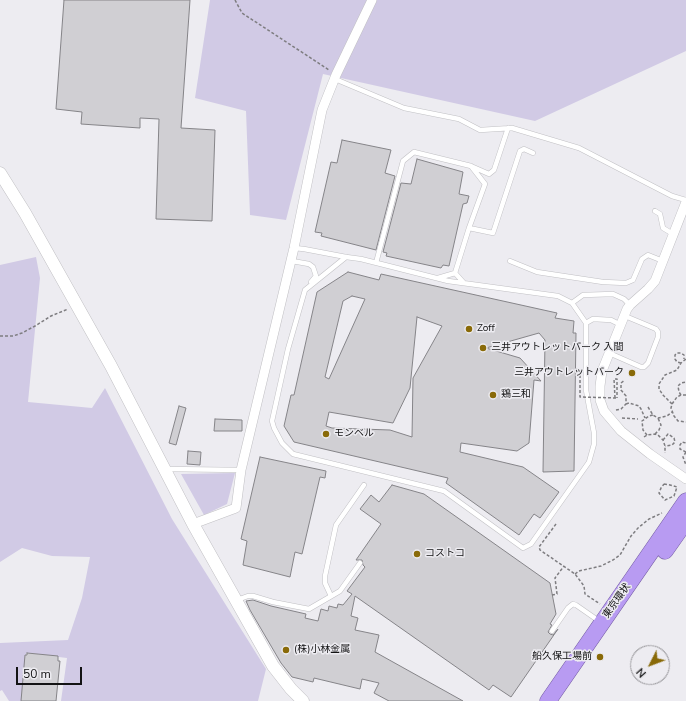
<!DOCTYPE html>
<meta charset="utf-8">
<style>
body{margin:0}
#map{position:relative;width:686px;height:701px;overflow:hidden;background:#edecf1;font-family:"Nunito Sans",sans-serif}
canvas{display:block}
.north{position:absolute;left:630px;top:645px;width:40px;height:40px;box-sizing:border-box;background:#edecf1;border:1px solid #969599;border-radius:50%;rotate:228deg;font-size:11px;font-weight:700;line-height:16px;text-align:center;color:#131314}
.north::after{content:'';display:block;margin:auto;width:14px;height:18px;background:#896a08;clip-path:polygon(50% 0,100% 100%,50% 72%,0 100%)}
.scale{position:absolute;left:16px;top:667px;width:66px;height:18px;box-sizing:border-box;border:2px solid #131314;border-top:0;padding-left:5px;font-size:12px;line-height:14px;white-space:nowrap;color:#131314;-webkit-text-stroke:3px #edecf1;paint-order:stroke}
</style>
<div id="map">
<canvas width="686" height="701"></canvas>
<div class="north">N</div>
<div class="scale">50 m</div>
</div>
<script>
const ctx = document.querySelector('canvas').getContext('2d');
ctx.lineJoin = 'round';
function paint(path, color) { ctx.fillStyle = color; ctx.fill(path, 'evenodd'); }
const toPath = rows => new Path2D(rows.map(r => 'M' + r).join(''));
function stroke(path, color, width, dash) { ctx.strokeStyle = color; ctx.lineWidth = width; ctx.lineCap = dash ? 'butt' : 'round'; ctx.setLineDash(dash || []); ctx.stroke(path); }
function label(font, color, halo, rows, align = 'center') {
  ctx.font = font + ' "Nunito Sans","Noto Sans JP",sans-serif'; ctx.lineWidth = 3; ctx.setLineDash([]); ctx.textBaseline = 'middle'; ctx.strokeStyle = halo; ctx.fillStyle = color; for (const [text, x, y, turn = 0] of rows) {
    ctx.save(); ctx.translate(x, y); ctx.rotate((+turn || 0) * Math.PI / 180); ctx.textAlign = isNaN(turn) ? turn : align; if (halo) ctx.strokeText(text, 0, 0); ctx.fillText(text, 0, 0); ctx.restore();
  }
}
paint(toPath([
 [210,0,686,0,686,51,535,121,323,74,286,220,250,215,246,111,195,98],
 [36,257,40,278,28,402,92,408,105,388,172,519,266,669,258,701,61,701,67,658,26,653,23,701,9,701,2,690,0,691,0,643,68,640,82,598,90,557,52,556,22,548,0,562,0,265],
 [235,473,227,504,204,515,181,474]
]), '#d1cae5');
const building = toPath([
 [64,0,190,0,181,128,215,130,212,221,156,219,159,119,140,118,140,128,81,124,82,112,56,109,64,0],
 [342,140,391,150,385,173,395,176,376,250,321,236,322,233,315,232,331,162,337,163,342,140],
 [417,159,463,172,459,194,469,196,467,203,463,204,449,266,443,265,441,268,386,256,387,253,383,252,401,183,411,184,417,159],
 [348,272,379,280,381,274,557,313,555,318,574,321,573,333,576,333,574,471,543,472,545,340,539,333,486,348,520,358,541,381,534,380,529,443,517,451,461,443,460,452,523,467,559,492,540,518,534,514,519,535,446,483,448,478,294,442,284,426,291,395,294,395,317,292,348,272],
 [352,296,365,299,329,379,325,377,343,301,352,296],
 [417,317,442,326,413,378,412,437,390,430,332,428,326,426,329,412,393,423,410,388,417,317],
 [179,406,186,408,176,445,169,443,179,406],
 [215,419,242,420,242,431,214,431,215,419],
 [188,451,201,452,200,465,187,464,188,451],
 [260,457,326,471,325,478,320,477,302,554,295,552,290,577,243,565,247,541,241,539,260,457],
 [392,485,424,494,550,583,556,614,550,624,552,625,548,632,550,634,553,635,558,629,511,697,493,685,489,690,355,596,351,616,358,618,355,630,379,635,375,652,463,701,389,701,374,693,379,683,362,679,360,689,314,678,313,682,292,677,281,663,250,610,246,601,253,600,271,606,306,614,305,618,318,621,321,609,328,611,329,606,337,608,338,604,343,605,352,594,347,591,365,567,363,565,362,560,356,560,381,524,360,509,371,495,379,502,392,485],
 [27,653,58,656,58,661,60,661,56,701,21,701,25,655,27,655,27,653]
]);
paint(building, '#d0cfd3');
stroke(building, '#858488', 1);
const service = toPath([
 [335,79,404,108,459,119,480,130,512,128,579,148,672,196,686,200],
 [473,167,489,174,494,170,508,128],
 [655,211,660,214,663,228,673,234],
 [469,228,493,233,520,151,524,149,533,153],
 [294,248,304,249,346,257,361,259,448,281,558,296,572,303,586,323,586,390,594,433,594,444,589,462,531,544,523,548,444,491,293,454,282,443,274,428,272,421,288,349,305,290,346,257],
 [292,261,309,264,313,267,316,276,311,282],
 [510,261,537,272,603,282,626,283,633,280,642,259,648,255,663,261],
 [376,263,403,161,414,152,471,166,485,184,469,228,455,273,464,283],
 [438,278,455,273],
 [572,303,583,295,613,294,624,299,630,305],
 [586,323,593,319,611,320,621,325],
 [609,353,641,367,644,367,648,363,658,337,658,332,656,329,649,326,625,316],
 [166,469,241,470],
 [331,596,325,583,325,576,336,525,364,485],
 [237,600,248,596,253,596,273,602,309,609,340,591,360,563],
 [552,631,568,608,573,604,576,605,599,621]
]);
const minor = toPath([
 [686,202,655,281,648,289,630,305,627,309,602,371,600,386,600,400,604,411,621,431,650,454,686,479],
 [193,524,236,508,241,470,294,248,322,110,336,75,372,0]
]);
const tertiary = toPath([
 [0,173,25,213,111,366,193,524,273,666,291,689,303,701]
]);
const trunk = toPath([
 [665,551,686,521],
 [548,701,686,501]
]);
stroke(service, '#c1c0c4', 5.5);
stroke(minor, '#c1c0c4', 10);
stroke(tertiary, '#c1c0c4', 13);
stroke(trunk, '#735ba2', 17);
stroke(toPath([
 [235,0,242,13,329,70],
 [0,336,13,336,22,333,35,326,51,316,68,309],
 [681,363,677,362,675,359,675,355,677,353,681,353,684,355,684,359],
 [681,395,679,392,678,386,681,383,686,382],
 [686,395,681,395,677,397,672,404,671,408,674,416,678,421,686,422],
 [615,398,614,379,617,379,617,398],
 [626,404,629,403,639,406,641,409,645,418],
 [672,404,663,395,659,389,659,384,665,375,677,370,681,363,686,359],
 [648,407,653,415,658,418,667,416,672,412],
 [616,410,621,409,626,404,626,396,621,390,621,383,625,380],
 [622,418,638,419],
 [655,434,659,430,661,425,658,418],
 [647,435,643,430,642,421,649,416,653,415],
 [644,437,647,435,655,434,658,435,663,440,665,446,665,453],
 [663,440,668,434,674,438,675,442,672,445,665,446],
 [686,452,680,449,680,445,682,442,686,443],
 [686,452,683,457,686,465],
 [664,484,670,485,677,487,674,496,665,500,659,493,661,488,664,484],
 [556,524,539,547,540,550,575,574,584,586,585,594,600,604],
 [575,574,579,571,601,566,613,560,620,555,631,536,638,528,649,519,662,513],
 [552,595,557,594,555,578,564,566]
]), '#7e7d80', 1.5, [3, 2]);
stroke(service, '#fff', 4.5);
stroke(minor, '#fff', 9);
stroke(tertiary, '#fff', 12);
stroke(trunk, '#b89bf2', 16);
stroke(toPath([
 [576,369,580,369,580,397,617,398]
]), '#7e7d80', 1.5, [3, 2]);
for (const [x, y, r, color] of [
 [469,329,4,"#896a08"],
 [483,348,4,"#896a08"],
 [632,373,4,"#896a08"],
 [493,395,4,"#896a08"],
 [326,434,4,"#896a08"],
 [417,554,4,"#896a08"],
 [286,650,4,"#896a08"],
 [600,657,4,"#896a08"]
]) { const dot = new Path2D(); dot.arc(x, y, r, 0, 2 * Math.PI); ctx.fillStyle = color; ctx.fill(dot); stroke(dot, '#edecf1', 1.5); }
label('10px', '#131314', '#edecf1', [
 ["Zoff",477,329],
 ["三井アウトレットパーク 入間",491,348],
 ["三井アウトレットパーク",624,373,"right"],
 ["鶏三和",501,395],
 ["モンベル",334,434],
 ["コストコ",425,554],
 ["(株)小林金属",294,650],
 ["船久保工場前",592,657,"right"]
], 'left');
label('10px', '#131314', '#edecf1', [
 ["東京環状",617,601,-55]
]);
</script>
